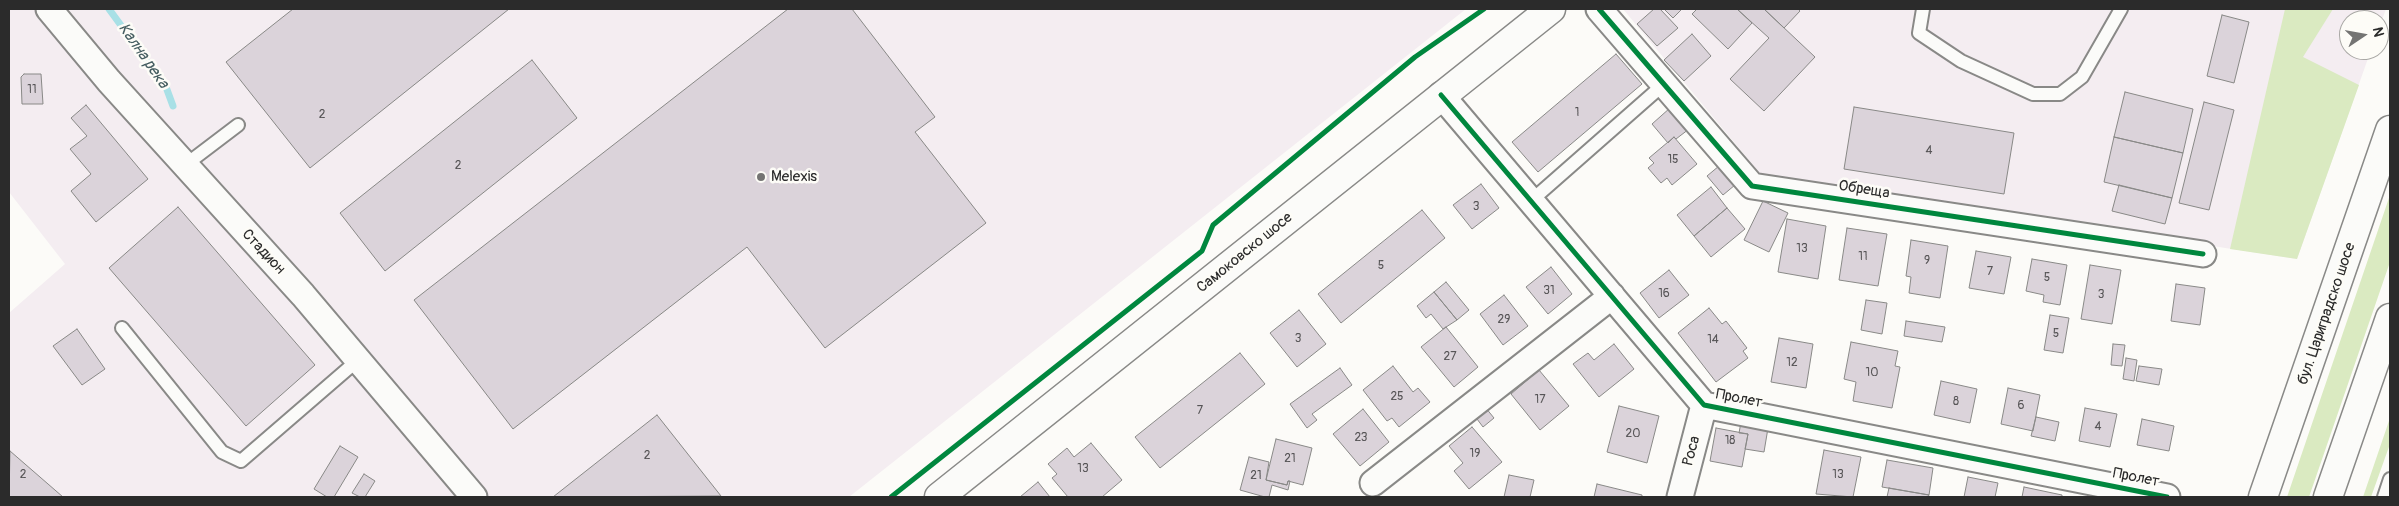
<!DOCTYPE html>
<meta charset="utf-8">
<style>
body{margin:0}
#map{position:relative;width:2399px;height:506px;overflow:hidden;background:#fcfbf8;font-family:Pangolin,sans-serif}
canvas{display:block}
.frame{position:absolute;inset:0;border:10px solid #2b2b2b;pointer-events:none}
.north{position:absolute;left:2339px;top:10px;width:50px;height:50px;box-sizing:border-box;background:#fdfcf7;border:1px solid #a9a8a5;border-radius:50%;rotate:78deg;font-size:14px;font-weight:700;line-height:20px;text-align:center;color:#2b2b2b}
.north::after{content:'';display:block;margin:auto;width:18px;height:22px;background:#747473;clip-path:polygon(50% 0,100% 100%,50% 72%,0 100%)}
</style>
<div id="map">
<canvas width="2399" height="506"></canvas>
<div class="frame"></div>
<div class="north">N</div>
</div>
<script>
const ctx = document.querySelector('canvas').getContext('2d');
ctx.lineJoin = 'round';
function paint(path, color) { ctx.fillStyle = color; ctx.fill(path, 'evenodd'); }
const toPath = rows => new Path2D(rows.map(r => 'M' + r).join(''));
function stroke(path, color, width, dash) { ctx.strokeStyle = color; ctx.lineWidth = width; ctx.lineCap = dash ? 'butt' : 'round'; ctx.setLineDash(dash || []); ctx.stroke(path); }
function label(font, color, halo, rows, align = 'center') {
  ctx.font = font + ' Pangolin,sans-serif'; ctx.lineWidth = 5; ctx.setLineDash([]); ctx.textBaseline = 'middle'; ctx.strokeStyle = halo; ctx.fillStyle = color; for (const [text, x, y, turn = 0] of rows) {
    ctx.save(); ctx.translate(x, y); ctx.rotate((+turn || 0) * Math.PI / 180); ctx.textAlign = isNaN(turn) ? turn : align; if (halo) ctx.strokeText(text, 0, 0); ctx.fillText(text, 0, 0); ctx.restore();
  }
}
paint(toPath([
 [9,9,1466,9,849,497,9,497,9,313,65,264,9,192],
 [1623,9,2386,9,2379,28,2379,20,2349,20,2349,50,2371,50,2297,259,1763,177]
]), '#f4edf1');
paint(toPath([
 [2285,9,2333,9,2303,57,2359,85,2297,259,2230,249],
 [2390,195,2390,262,2309,497,2287,497],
 [2390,418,2390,444,2371,497,2363,497]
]), '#daeac1');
stroke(toPath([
 [109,9,166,87,173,106]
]), '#a8e0e6', 7);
const building = toPath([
 [293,9,509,9,310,168,226,62,293,9],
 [788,9,852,9,935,117,915,132,986,223,825,348,747,247,513,429,414,300,788,9],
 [1654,9,1660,9,1678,28,1657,46,1637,24,1654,9],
 [1664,9,1682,9,1673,18,1664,9],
 [1697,9,1737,9,1752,23,1728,49,1692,14,1697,9],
 [1737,9,1764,9,1815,57,1764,111,1730,79,1769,38,1737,9],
 [1764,9,1798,9,1800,11,1784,28,1764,9],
 [2222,15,2249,22,2234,83,2207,76,2222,15],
 [1692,34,1711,56,1684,81,1664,60,1692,34],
 [1616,54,1642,84,1538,172,1512,142,1616,54],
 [532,60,577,118,385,271,340,213,532,60],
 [24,74,41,74,43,104,22,104,21,77,24,74],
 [2125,92,2193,109,2183,153,2114,137,2125,92],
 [2204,102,2234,110,2209,210,2179,203,2204,102],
 [86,105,148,179,96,222,71,191,91,174,70,149,87,136,71,118,86,105],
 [1854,107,2014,133,2004,194,1844,169,1854,107],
 [1670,108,1689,129,1676,139,1674,137,1668,143,1652,124,1670,108],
 [1674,137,1697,164,1672,185,1667,178,1661,183,1648,168,1654,163,1649,158,1674,137],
 [2114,137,2183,153,2172,198,2104,182,2114,137],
 [1719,166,1735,185,1723,195,1707,176,1719,166],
 [1481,184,1499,208,1472,229,1453,205,1481,184],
 [2119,185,2172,198,2165,224,2112,211,2119,185],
 [1711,187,1727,208,1694,236,1677,215,1711,187],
 [1763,201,1788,213,1769,252,1744,240,1763,201],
 [178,207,315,365,246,426,109,268,178,207],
 [1727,208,1745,229,1711,257,1694,236,1727,208],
 [1422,210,1445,238,1341,323,1318,294,1422,210],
 [1787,219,1826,226,1818,279,1778,272,1787,219],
 [1847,228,1887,234,1878,286,1839,280,1847,228],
 [1911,240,1948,246,1940,298,1909,293,1911,277,1906,276,1911,240],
 [1976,251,2011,257,2004,294,1969,288,1976,251],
 [2032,259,2067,265,2060,305,2043,302,2044,295,2026,291,2032,259],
 [2090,265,2121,270,2112,324,2081,319,2090,265],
 [1551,267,1572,294,1548,314,1526,287,1551,267],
 [1669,270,1689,295,1659,318,1640,293,1669,270],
 [1446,282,1469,310,1457,320,1434,292,1446,282],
 [2176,284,2205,288,2200,325,2171,321,2176,284],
 [1434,292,1457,320,1443,329,1431,314,1426,318,1417,306,1434,292],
 [1504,295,1528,326,1503,345,1480,314,1504,295],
 [1866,300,1887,303,1882,334,1861,330,1866,300],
 [1709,308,1722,324,1726,321,1747,348,1743,351,1748,358,1716,382,1678,333,1709,308],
 [1299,310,1326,344,1297,367,1270,333,1299,310],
 [2050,315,2069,318,2063,353,2044,350,2050,315],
 [1906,321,1945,327,1942,342,1904,336,1906,321],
 [1446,327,1478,367,1454,387,1421,347,1446,327],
 [77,329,105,369,82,385,53,346,77,329],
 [1779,338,1813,344,1806,388,1771,382,1779,338],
 [1851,342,1898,351,1895,366,1900,367,1892,408,1853,401,1856,382,1844,379,1851,342],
 [1614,344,1634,369,1599,397,1573,364,1588,353,1594,360,1614,344],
 [2113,344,2125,345,2122,366,2111,365,2113,344],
 [1240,353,1265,384,1160,468,1135,437,1240,353],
 [2126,358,2137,360,2134,381,2123,379,2126,358],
 [1393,366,1413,392,1418,388,1430,402,1399,427,1392,418,1387,421,1363,390,1393,366],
 [2139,366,2162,369,2159,385,2136,381,2139,366],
 [1340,368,1352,385,1312,414,1317,420,1307,428,1290,404,1340,368],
 [1539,370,1569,406,1540,430,1511,394,1539,370],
 [1941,381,1977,389,1970,423,1934,415,1941,381],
 [2008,388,2040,395,2033,431,2001,424,2008,388],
 [1481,402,1494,418,1483,427,1471,411,1481,402],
 [1619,406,1659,416,1647,463,1607,452,1619,406],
 [2085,408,2117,414,2110,447,2079,441,2085,408],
 [1363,409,1389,442,1360,466,1333,434,1363,409],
 [657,415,721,496,553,497,657,415],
 [1742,417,1769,422,1764,452,1745,449,1748,434,1739,433,1742,417],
 [2036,417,2059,422,2055,441,2031,436,2036,417],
 [2142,419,2174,426,2169,451,2137,445,2142,419],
 [1472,427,1502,462,1469,489,1454,471,1463,463,1449,446,1472,427],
 [1716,428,1748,434,1742,467,1710,461,1716,428],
 [1276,439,1312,448,1303,485,1288,481,1287,485,1266,480,1276,439],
 [1091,443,1122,480,1102,497,1068,497,1052,478,1057,474,1048,464,1067,448,1074,457,1091,443],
 [340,446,358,457,334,497,327,497,314,489,340,446],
 [1824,450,1861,457,1853,497,1816,494,1824,450],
 [10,451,63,497,9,497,10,451],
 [1249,457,1269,462,1266,480,1287,485,1288,481,1290,481,1288,490,1272,485,1269,497,1265,497,1240,490,1249,457],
 [1887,460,1933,468,1929,495,1882,487,1887,460],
 [364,474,375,481,365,497,360,497,352,493,364,474],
 [1509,475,1534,480,1530,497,1504,497,1509,475],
 [1968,477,1998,483,1995,497,1964,497,1968,477],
 [1038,482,1050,497,1020,497,1038,482],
 [1597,484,1642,495,1642,497,1594,497,1597,484],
 [2024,487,2062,495,2062,497,2022,497,2024,487],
 [1889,488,1929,495,1928,497,1887,497,1889,488]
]);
paint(building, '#dbd3da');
stroke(building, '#898987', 1);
const service = toPath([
 [1923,9,1919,33,1961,61,2033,94,2060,94,2082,77,2121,9],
 [184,166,238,125],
 [1532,200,1664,84],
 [122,328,222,452,241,461,358,360],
 [2384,497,2390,479]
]);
const minor = toPath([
 [49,9,109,81,303,295,474,497],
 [1599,9,1752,186,2203,254],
 [1441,95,1704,405,2167,497],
 [1373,483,1612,296],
 [1680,497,1704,405]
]);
const secondary = toPath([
 [939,497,1551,9]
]);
const trunk = toPath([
 [2263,497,2390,130],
 [2328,497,2390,318]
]);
stroke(service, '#898987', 16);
stroke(minor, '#898987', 29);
stroke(secondary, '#898987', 31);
stroke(trunk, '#898987', 31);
stroke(service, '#fbfbf9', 12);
stroke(minor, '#fbfbf9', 25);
stroke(secondary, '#fbfbf9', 28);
stroke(trunk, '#fbfbf9', 28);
stroke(toPath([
 [1599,9,1752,186,2203,254],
 [1441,95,1704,405,2167,497],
 [891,497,1202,251,1213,225,1415,57,1484,9]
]), '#00873e', 5);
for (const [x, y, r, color] of [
 [761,177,5,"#747473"]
]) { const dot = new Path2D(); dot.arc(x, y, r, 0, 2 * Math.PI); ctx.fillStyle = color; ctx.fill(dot); stroke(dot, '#fdfcf7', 2); }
label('12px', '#575557', null, [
 ["11",32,90],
 ["1",1577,113],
 ["2",322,115],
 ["4",1929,151],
 ["15",1673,160],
 ["2",458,166],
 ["3",1476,207],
 ["13",1802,249],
 ["11",1863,257],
 ["9",1927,261],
 ["5",1381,266],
 ["7",1990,272],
 ["5",2047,278],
 ["31",1549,291],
 ["16",1664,294],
 ["3",2101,295],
 ["29",1504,320],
 ["5",2056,334],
 ["3",1298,339],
 ["14",1713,340],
 ["27",1450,357],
 ["12",1792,363],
 ["10",1872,373],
 ["25",1397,397],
 ["17",1540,400],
 ["8",1956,402],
 ["6",2021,406],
 ["7",1200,411],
 ["4",2098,427],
 ["20",1633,434],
 ["23",1361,438],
 ["18",1730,441],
 ["19",1475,454],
 ["2",647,456],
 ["21",1290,459],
 ["13",1083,469],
 ["2",23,475],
 ["13",1838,475],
 ["21",1256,476]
]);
label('15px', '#2b2b2b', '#fdfcf7', [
 ["Мelexis",771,177]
], 'left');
label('15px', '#2b2b2b', '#fdfcf7', [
 ["Обреща",1864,190,9],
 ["Стадион",263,252,47],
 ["Самоковско шосе",1245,253,-39],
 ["бул. Цариградско шосе",2327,314,-71],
 ["Пролет",1739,399,11],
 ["Роса",1692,451,-75],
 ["Пролет",2136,478,11]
]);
label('italic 16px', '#465e61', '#fdfcf7', [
 ["Кална река",143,56,55]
]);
</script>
